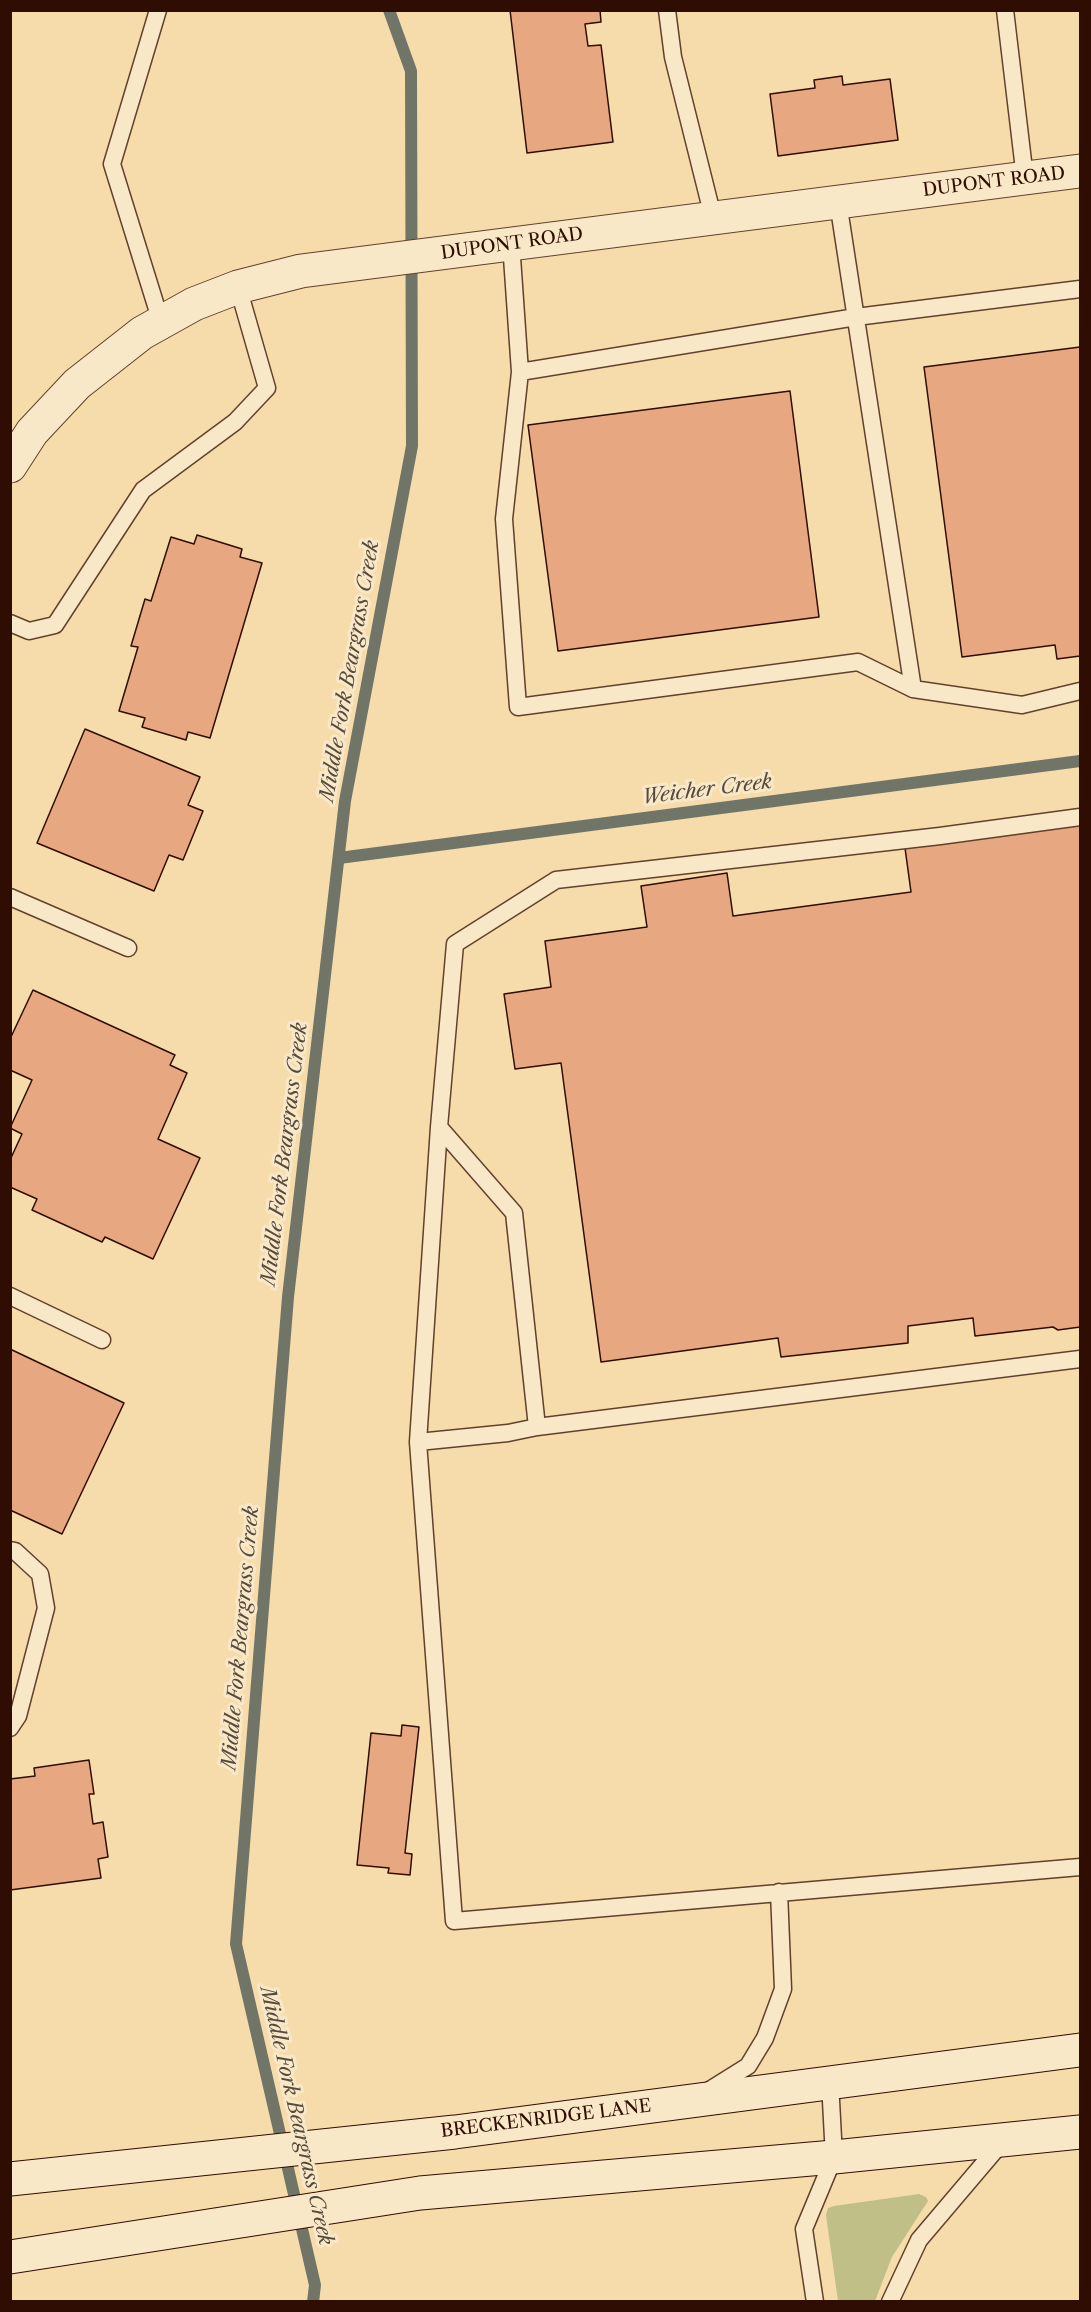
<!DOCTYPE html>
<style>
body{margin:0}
#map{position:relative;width:1091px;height:2312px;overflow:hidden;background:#f6dcab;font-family:"Libre Caslon Text",serif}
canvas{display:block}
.frame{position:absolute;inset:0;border:12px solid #2f0d02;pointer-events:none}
</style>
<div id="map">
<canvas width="1091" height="2312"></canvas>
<div class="frame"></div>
</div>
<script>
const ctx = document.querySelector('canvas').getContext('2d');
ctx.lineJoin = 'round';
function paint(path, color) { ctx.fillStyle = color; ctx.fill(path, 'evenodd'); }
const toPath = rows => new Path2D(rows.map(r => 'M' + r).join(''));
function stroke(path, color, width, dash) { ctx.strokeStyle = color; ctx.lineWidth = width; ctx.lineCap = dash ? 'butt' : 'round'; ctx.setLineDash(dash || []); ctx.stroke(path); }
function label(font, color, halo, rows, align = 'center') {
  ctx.font = font + ' "Libre Caslon Text",serif'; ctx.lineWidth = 6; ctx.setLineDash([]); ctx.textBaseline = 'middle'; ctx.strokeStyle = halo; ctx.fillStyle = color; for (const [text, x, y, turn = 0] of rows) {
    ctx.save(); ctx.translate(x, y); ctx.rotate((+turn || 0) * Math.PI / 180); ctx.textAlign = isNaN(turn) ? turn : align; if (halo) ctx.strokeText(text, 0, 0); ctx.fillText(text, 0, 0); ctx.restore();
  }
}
paint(toPath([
 [919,2194,926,2197,928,2201,892,2257,875,2301,838,2301,826,2215,828,2208,834,2206]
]), '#c0bf87');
stroke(toPath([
 [339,858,1080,761],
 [313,2302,315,2285,236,1944,288,1297,345,801,412,446,411,71,389,10]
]), '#717567', 12);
const building = toPath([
 [510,10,600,10,601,22,585,24,588,46,601,45,613,142,527,153,510,10],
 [842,76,843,85,890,79,898,140,778,156,770,94,815,88,814,80,842,76],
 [1080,347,1080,656,1057,659,1055,645,962,657,924,367,1080,347],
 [790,391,819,617,558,651,528,425,790,391],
 [197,535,242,549,240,557,262,563,210,738,188,732,186,740,142,727,145,718,119,711,138,647,131,646,145,599,151,601,171,537,194,544,197,535],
 [85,729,200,777,188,805,203,811,183,860,169,855,154,891,37,843,85,729],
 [1080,825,1080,1327,1058,1330,1053,1327,975,1336,973,1318,908,1326,908,1343,781,1357,778,1338,601,1362,561,1063,515,1069,504,994,551,987,545,941,647,927,641,886,727,873,733,916,911,892,905,848,1080,825],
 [33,990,175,1055,170,1065,187,1073,158,1139,200,1158,153,1259,105,1237,102,1242,32,1210,37,1199,10,1187,10,1160,22,1134,10,1128,32,1080,10,1070,10,1039,33,990],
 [10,1349,124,1403,62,1534,10,1510,10,1349],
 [402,1725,419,1727,405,1853,412,1854,410,1875,388,1873,389,1868,357,1865,371,1733,401,1736,402,1725],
 [89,1760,94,1794,89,1794,93,1824,103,1822,108,1857,98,1859,101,1878,10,1890,10,1779,35,1776,34,1768,89,1760]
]);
paint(building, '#e7a881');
stroke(building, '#2f0d02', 1.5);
const service = toPath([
 [158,10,112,164,161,322],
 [667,10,673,57,713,217],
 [1005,10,1025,178],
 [838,202,913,689,1022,705,1080,691],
 [511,243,520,372,856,317,1080,289],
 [520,372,504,519,518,707,858,662,913,689],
 [10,623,29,631,55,625,143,490,235,422,267,388,238,287],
 [1080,817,940,836,556,880,455,944,439,1127,418,1442,454,1921,1080,1867],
 [10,897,128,948],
 [439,1127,514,1213,537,1427],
 [10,1296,102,1340],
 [418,1442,508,1433,537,1427,1080,1359],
 [10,1550,15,1551,40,1574,46,1608,18,1716,10,1728],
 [708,2091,748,2066,765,2038,783,1989,779,1892],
 [815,2302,804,2229,834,2157,830,2082],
 [890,2302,919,2240,1003,2141]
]);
const minor = toPath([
 [10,466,32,432,77,384,142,333,194,304,238,287,301,271,1080,171]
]);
const secondary = toPath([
 [10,2179,455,2132,1080,2050],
 [10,2257,420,2193,834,2157,1080,2132]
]);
stroke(service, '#61412c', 19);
stroke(minor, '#61412c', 35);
stroke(secondary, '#2f0d02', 35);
stroke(service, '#f9e8c8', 16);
stroke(minor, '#f9e8c8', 33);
stroke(secondary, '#f9e8c8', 33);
label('18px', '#2f0d02', '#f9e8c8', [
 ["DUPONT ROAD",994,182,-7],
 ["DUPONT ROAD",512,244,-8],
 ["BRECKENRIDGE LANE",546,2119,-7]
]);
label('italic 20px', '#564a3d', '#f9e8c8', [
 ["Middle Fork Beargrass Creek",350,671,-80],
 ["Weicher Creek",707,790,-7],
 ["Middle Fork Beargrass Creek",285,1154,-83],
 ["Middle Fork Beargrass Creek",241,1638,-85],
 ["Middle Fork Beargrass Creek",296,2116,77]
]);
</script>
